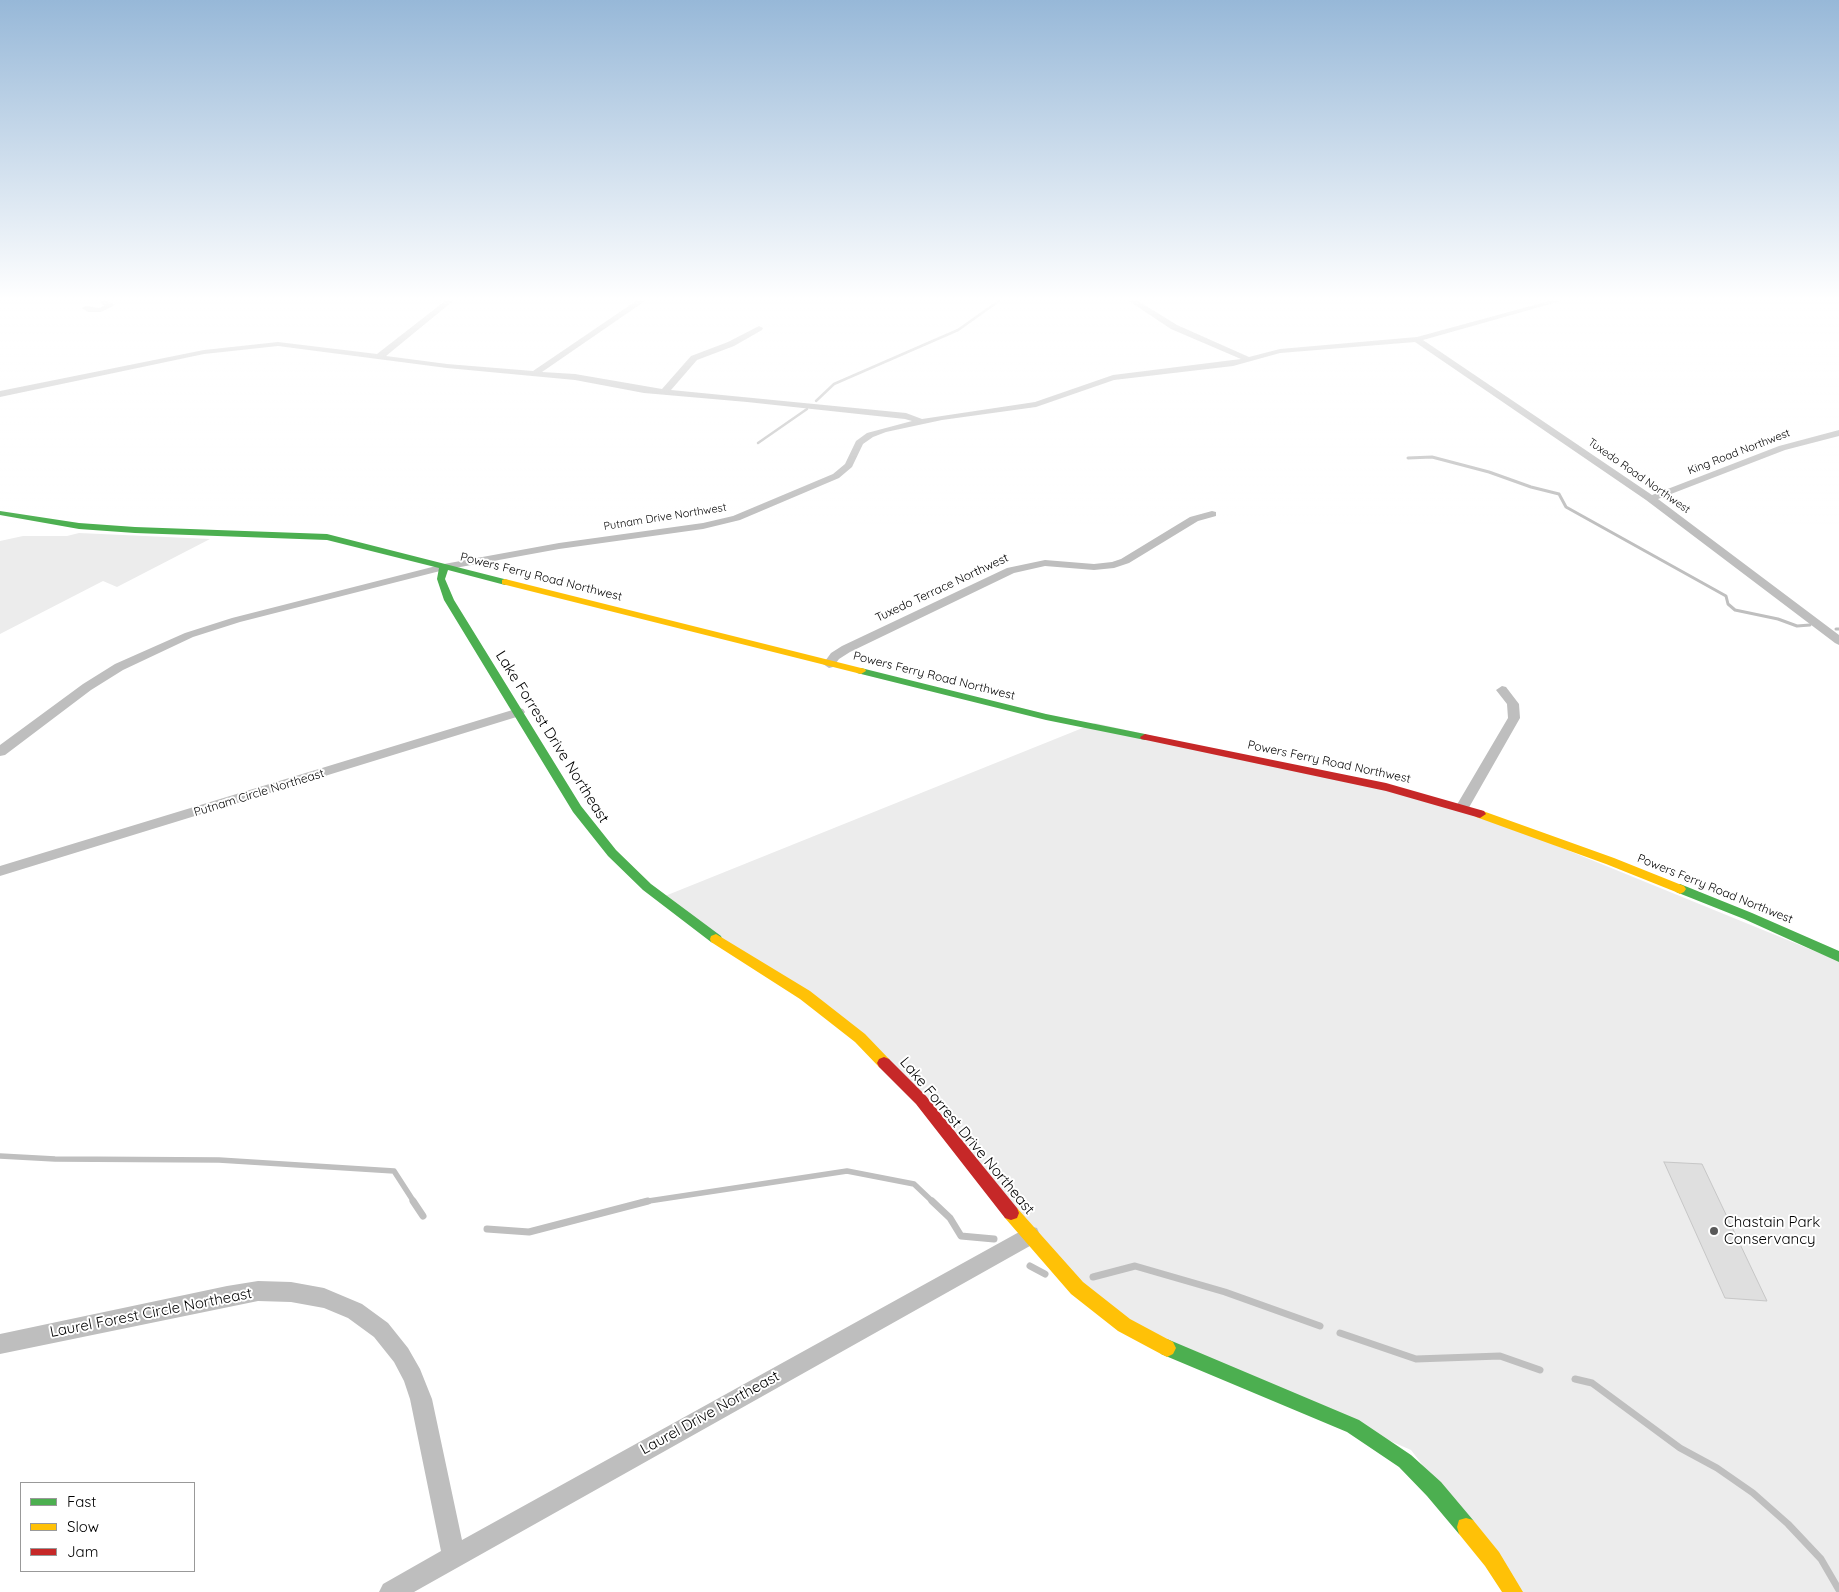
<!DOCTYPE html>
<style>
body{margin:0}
#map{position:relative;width:1839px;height:1592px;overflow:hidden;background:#fff;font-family:Quicksand,sans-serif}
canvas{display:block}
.legend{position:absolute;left:20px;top:1482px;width:175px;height:90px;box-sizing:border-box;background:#fff;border:1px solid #999;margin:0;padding:6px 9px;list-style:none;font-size:15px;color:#000}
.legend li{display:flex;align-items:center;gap:10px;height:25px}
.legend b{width:25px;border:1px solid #999}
</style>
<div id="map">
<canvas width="1839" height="1592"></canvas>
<ul class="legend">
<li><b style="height:6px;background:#4caf50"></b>Fast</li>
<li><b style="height:6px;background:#ffc107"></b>Slow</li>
<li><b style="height:6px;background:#c62828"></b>Jam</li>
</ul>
</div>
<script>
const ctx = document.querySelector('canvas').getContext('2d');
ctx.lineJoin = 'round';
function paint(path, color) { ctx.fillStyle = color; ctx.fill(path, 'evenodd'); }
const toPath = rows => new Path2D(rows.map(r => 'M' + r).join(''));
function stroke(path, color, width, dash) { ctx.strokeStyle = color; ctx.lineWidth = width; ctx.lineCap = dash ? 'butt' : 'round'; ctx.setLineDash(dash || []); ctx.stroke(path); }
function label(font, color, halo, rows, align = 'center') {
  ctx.font = font + ' Quicksand,sans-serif'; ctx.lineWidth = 4; ctx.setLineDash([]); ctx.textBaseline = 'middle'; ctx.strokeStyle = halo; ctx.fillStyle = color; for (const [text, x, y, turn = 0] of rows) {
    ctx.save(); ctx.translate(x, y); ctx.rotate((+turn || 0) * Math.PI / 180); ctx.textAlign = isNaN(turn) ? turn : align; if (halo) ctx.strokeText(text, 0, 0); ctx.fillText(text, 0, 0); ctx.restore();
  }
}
paint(toPath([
 [79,533,210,539,117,587,103,581,0,634,0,541,23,536,67,536],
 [1095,723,1447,801,1839,961,1839,1592,1520,1592,1411,1450,1144,1334,1056,1264,875,1045,660,898]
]), '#ececec');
stroke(toPath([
 [816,401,834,384,958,330,999,301],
 [758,443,807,409]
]), '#bfbfbf', 2.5);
stroke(toPath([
 [1408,458,1432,457,1489,472,1531,487,1559,494,1566,507,1726,596,1728,604,1735,610,1778,619,1797,626,1810,625],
 [1836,629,1839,629]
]), '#bfbfbf', 3);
stroke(toPath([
 [0,1156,55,1159,219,1160,394,1171,414,1202],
 [642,1202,847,1171,914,1184,933,1202]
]), '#bfbfbf', 5.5);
stroke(toPath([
 [413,1201,423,1216],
 [932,1201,950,1218,961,1236,994,1239],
 [487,1229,529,1232,648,1201],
 [1030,1266,1045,1274],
 [1093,1277,1135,1266,1225,1292,1320,1326],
 [1340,1333,1416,1359,1500,1356,1540,1370],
 [1575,1379,1592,1383,1680,1448,1717,1468,1753,1493,1788,1524,1821,1559,1839,1590]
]), '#bfbfbf', 7);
const building = toPath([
 [1664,1162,1702,1164,1767,1301,1725,1298,1664,1162]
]);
paint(building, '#dfdfdf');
stroke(building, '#c7c7c7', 1);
paint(toPath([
 [101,301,108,301,115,305,101,312,88,312,82,308,86,306,100,308,105,305,101,304,101,301],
 [445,301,453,301,386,356,447,364,533,371,636,301,645,301,542,372,575,374,662,389,691,356,728,342,759,326,763,328,762,330,734,346,697,360,671,390,906,413,922,419,1035,402,1113,375,1241,359,1171,329,1129,301,1138,301,1177,325,1249,357,1280,349,1417,337,1549,301,1561,301,1423,340,1652,495,1779,446,1839,430,1839,436,1785,450,1658,499,1839,635,1839,645,1835,643,1646,500,1415,342,1280,353,1233,366,1114,380,1036,407,942,420,886,432,873,437,863,444,852,467,839,478,740,520,703,529,559,549,444,570,240,622,193,637,123,670,91,690,5,755,0,756,0,745,83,684,115,664,185,633,232,618,444,564,559,543,703,523,733,516,833,474,845,464,856,441,867,433,912,421,905,419,747,402,644,393,575,380,447,368,278,346,204,354,0,397,0,391,204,350,278,342,377,354,445,301],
 [1212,511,1216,512,1216,516,1198,521,1129,563,1114,568,1094,570,1045,566,1014,573,850,652,839,659,833,667,829,668,823,664,831,653,842,646,1007,568,1045,560,1094,564,1112,562,1121,559,1190,517,1212,511],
 [1502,686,1506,687,1519,704,1520,718,1467,811,1457,811,1455,808,1508,718,1507,704,1496,690,1502,686],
 [519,708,523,709,525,712,523,715,0,876,0,866,519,708],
 [1030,1226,1037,1228,1040,1235,1037,1242,414,1592,379,1592,383,1584,441,1551,410,1399,404,1381,394,1362,374,1337,348,1318,324,1308,291,1302,258,1301,0,1354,0,1334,227,1286,258,1281,291,1282,324,1288,362,1304,388,1323,408,1348,420,1369,432,1399,462,1540,1030,1226]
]), '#bebebe');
paint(toPath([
 [0,511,79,523,135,527,327,534,508,580,508,584,505,585,448,570,445,579,454,600,581,806,616,850,651,884,721,936,722,939,721,942,716,944,711,942,643,890,608,856,573,812,444,600,437,579,439,568,327,540,135,533,79,529,0,515,0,511],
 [861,668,1046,714,1145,734,1150,737,1145,740,1046,720,857,673,856,671,857,669,861,668],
 [1680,884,1752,913,1839,951,1839,962,1744,919,1676,892,1674,889,1676,886,1680,884],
 [1167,1339,1359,1420,1411,1455,1441,1482,1473,1520,1475,1527,1473,1534,1466,1536,1459,1534,1427,1496,1399,1467,1347,1432,1161,1354,1158,1348,1161,1342,1167,1339]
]), '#4caf50');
paint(toPath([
 [505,579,865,669,866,671,861,674,502,584,502,580,505,579],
 [1480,810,1614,858,1684,886,1686,889,1684,892,1680,894,1676,892,1606,864,1476,817,1474,814,1480,810],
 [716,934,810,991,865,1034,889,1059,891,1063,889,1067,884,1069,879,1067,855,1042,800,999,711,942,710,939,711,936,716,934],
 [1011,1206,1017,1208,1083,1282,1130,1319,1173,1342,1176,1348,1173,1354,1167,1357,1161,1354,1118,1331,1071,1294,1005,1218,1003,1213,1005,1208,1011,1206],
 [1466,1518,1473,1520,1499,1552,1523,1592,1502,1592,1485,1566,1459,1534,1457,1527,1459,1520,1466,1518]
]), '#ffc107');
paint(toPath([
 [1145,734,1386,783,1484,811,1486,814,1480,818,1386,791,1141,739,1140,737,1145,734],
 [884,1057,889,1059,926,1096,1017,1208,1019,1213,1017,1218,1011,1220,1005,1218,916,1104,879,1067,877,1063,879,1059,884,1057]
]), '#c62828');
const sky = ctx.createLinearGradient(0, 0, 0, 524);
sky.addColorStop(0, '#97b8d8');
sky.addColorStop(0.57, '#fff');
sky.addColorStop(1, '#ffffff00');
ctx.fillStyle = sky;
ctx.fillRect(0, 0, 1839, 524);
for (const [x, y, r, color] of [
 [1714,1231,5,"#595959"]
]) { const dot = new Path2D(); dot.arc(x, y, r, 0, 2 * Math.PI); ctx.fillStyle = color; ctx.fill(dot); stroke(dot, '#fff', 2); }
label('11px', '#000', '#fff', [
 ["King Road Northwest",1739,452,-21],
 ["Tuxedo Road Northwest",1639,476,35],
 ["Putnam Drive Northwest",665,517,-9]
]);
label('12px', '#000', '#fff', [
 ["Powers Ferry Road Northwest",541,577,14],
 ["Tuxedo Terrace Northwest",942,588,-25],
 ["Powers Ferry Road Northwest",934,676,14],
 ["Powers Ferry Road Northwest",1329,762,12],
 ["Putnam Circle Northeast",259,793,-17],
 ["Powers Ferry Road Northwest",1715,889,22]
]);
label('15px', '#000', '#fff', [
 ["Lake Forrest Drive Northeast",552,737,58],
 ["Lake Forrest Drive Northeast",967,1136,50],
 ["Laurel Forest Circle Northeast",151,1313,-11],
 ["Laurel Drive Northeast",710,1413,-29]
]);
label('15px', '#000', '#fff', [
 ["Chastain Park",1724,1222],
 ["Conservancy",1724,1239]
], 'left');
</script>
